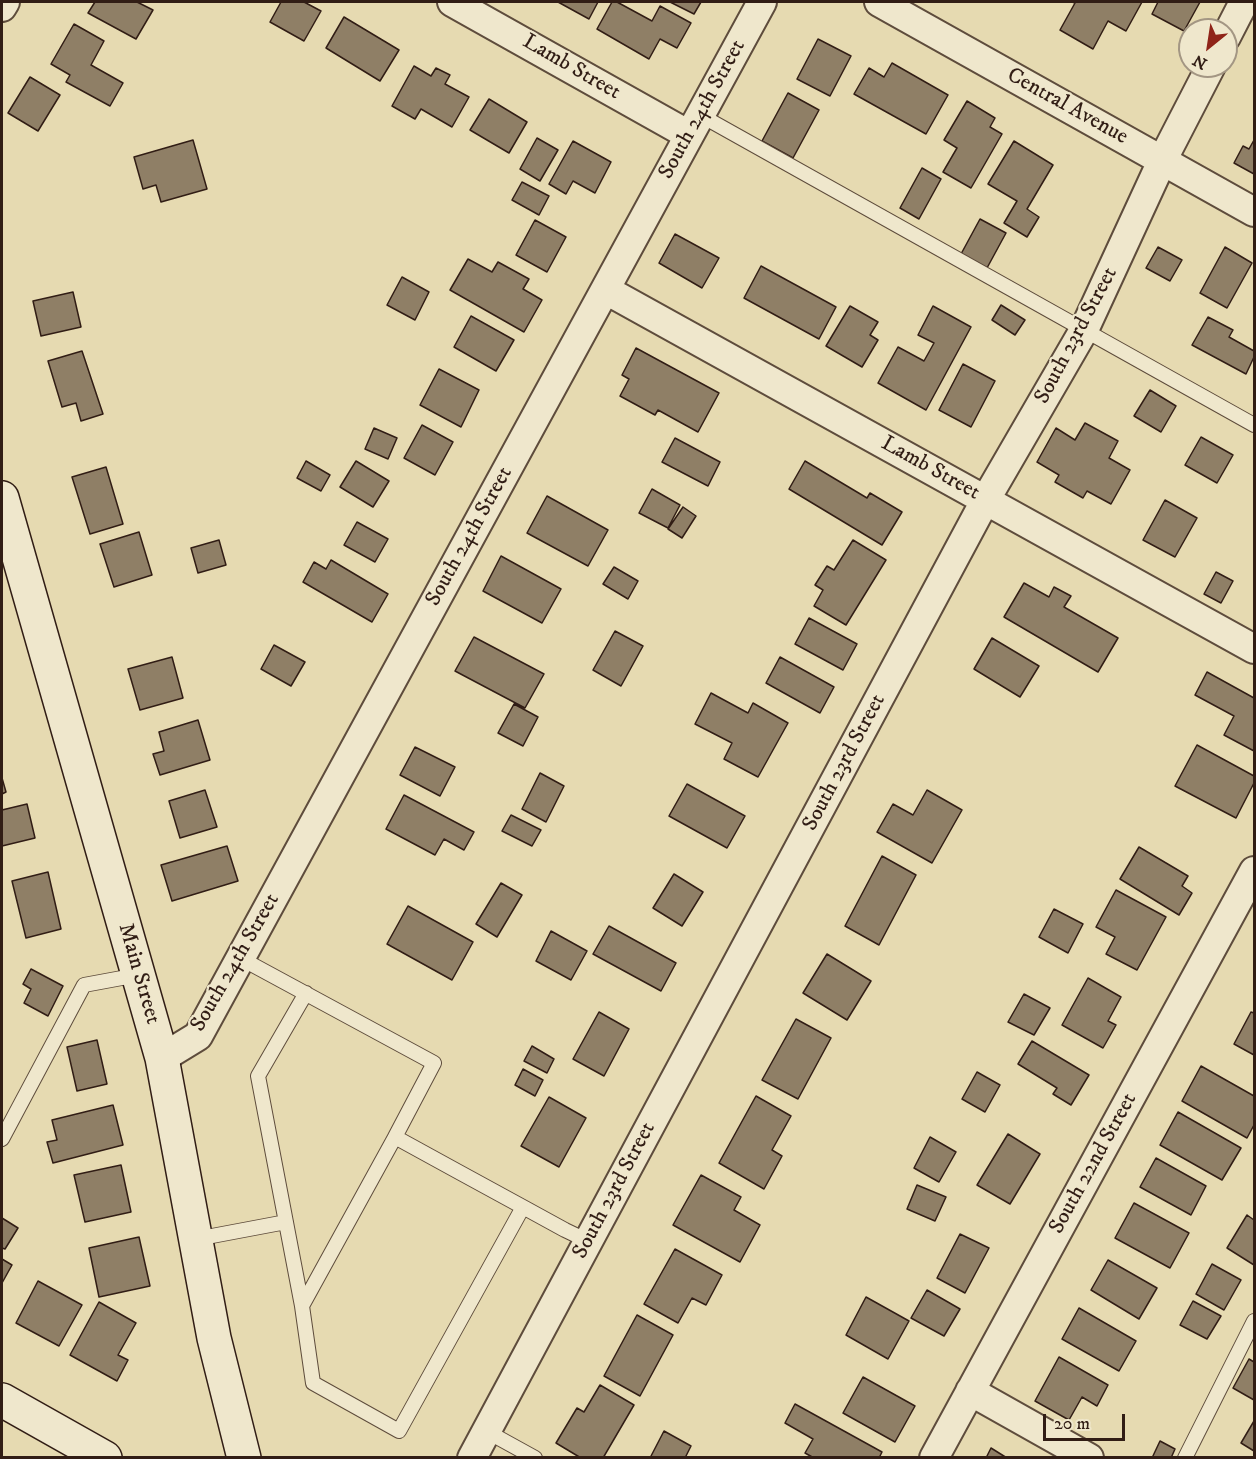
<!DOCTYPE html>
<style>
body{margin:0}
#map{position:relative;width:1256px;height:1459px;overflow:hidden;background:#e6dab1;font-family:"IM FELL DW Pica",serif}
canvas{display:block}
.frame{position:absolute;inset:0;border:3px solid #311d15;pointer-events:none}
.north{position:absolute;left:1178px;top:18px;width:60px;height:60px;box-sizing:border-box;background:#efe7cc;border:2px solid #a39683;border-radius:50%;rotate:210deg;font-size:16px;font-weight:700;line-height:24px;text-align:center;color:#311d15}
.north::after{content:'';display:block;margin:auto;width:21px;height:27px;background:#8f2418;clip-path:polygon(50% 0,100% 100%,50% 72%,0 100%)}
.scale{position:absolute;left:1043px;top:1414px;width:82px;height:27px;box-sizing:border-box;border:3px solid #311d15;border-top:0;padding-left:8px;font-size:18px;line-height:21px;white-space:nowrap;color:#311d15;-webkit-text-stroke:4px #efe7cc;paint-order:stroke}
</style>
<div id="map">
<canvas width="1256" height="1459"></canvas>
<div class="frame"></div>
<div class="north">N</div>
<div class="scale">20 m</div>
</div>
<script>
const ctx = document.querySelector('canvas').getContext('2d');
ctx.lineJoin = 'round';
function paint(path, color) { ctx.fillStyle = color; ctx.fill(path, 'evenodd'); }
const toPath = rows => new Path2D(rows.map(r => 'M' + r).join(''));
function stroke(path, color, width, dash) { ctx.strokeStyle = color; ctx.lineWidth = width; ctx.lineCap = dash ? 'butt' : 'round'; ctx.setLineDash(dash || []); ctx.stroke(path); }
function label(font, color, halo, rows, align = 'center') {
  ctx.font = font + ' "IM FELL DW Pica",serif'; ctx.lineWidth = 4.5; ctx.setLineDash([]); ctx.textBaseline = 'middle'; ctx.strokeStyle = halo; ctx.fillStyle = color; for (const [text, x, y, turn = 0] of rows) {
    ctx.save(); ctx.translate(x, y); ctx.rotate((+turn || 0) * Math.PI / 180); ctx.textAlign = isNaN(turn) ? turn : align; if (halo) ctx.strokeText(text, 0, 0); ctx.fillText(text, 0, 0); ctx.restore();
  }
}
const building = toPath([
 [95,2,137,2,153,10,136,39,88,13,95,2],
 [281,2,304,2,321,11,304,41,270,22,281,2],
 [558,2,598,2,589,19,558,2],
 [612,2,617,2,652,21,660,6,691,23,677,48,660,39,649,59,597,29,612,2],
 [670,2,701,2,694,14,670,2],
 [1072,2,1142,2,1126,31,1108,21,1093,49,1060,30,1075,3,1072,2],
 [1158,2,1200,2,1184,31,1152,14,1158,2],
 [344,17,399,50,380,81,326,48,344,17],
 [74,24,104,41,91,65,123,83,110,106,66,82,70,75,51,64,74,24],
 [818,39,851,56,830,96,797,79,818,39],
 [892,63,948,95,926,134,854,94,869,68,884,77,892,63],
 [414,66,431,76,436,68,450,75,445,84,469,97,452,127,421,109,415,119,392,106,414,66],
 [30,77,60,95,38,131,8,113,30,77],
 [788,93,819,110,793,158,762,141,788,93],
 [489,99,527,122,509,153,470,130,489,99],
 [967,101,995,118,990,127,1002,134,971,188,943,172,957,148,944,140,967,101],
 [537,138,558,150,540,181,520,169,537,138],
 [193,140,207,189,161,202,156,185,143,189,134,157,193,140],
 [1254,140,1254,174,1234,163,1243,146,1249,149,1254,140],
 [573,141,611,162,595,193,573,181,566,194,549,184,573,141],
 [1014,141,1053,165,1027,209,1039,217,1027,237,1004,223,1017,201,988,184,1014,141],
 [922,168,941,179,919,219,900,208,922,168],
 [522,182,549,196,539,215,512,200,522,182],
 [980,219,1006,233,987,268,961,254,980,219],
 [535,220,566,237,547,272,516,255,535,220],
 [675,234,719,258,702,288,659,263,675,234],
 [1158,247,1182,260,1170,281,1146,268,1158,247],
 [1225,247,1252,263,1227,308,1200,293,1225,247],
 [468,259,492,272,498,262,529,279,523,289,542,300,524,332,450,290,468,259],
 [761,266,836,307,819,339,744,298,761,266],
 [402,277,429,292,415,320,387,305,402,277],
 [73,292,81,327,41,336,33,301,73,292],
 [1001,305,1025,320,1015,335,992,320,1001,305],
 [850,306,878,322,870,335,878,340,862,367,826,346,850,306],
 [933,306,971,327,926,410,878,383,898,347,924,361,934,343,918,335,933,306],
 [471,316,514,340,496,371,454,347,471,316],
 [1208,317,1233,330,1229,337,1254,351,1254,357,1246,374,1192,345,1208,317],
 [636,348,719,393,698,432,658,410,655,415,620,396,629,379,622,375,636,348],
 [82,351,103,414,81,421,76,403,62,407,48,361,82,351],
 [963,364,995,381,971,427,939,410,963,364],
 [439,369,479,390,461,427,420,405,439,369],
 [1150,390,1176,406,1161,432,1134,416,1150,390],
 [1085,423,1118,441,1109,458,1130,470,1111,504,1087,491,1083,498,1055,482,1059,475,1037,462,1056,428,1075,440,1085,423],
 [422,425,453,442,435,475,404,458,422,425],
 [374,428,397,438,388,459,365,449,374,428],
 [1201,437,1233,455,1217,483,1185,465,1201,437],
 [675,438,720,462,708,486,662,462,675,438],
 [306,461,330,475,321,491,297,478,306,461],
 [356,461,389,481,373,507,340,487,356,461],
 [805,461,867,498,870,493,902,512,882,545,789,489,805,461],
 [106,467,123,524,90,534,72,477,106,467],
 [652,489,680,505,668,528,639,513,652,489],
 [547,496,608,530,588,566,527,533,547,496],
 [1165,500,1197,518,1175,557,1143,540,1165,500],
 [683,507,696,516,682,538,668,529,683,507],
 [357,522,388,539,375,562,344,545,357,522],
 [139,532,152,575,114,587,100,544,139,532],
 [219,540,226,565,198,573,191,548,219,540],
 [853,540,886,560,846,625,814,606,823,590,815,585,827,566,834,570,853,540],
 [501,556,561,589,542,623,483,591,501,556],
 [331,560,388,594,372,622,303,582,314,562,326,569,331,560],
 [614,567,638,581,628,599,603,584,614,567],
 [1216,572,1233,581,1221,603,1204,594,1216,572],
 [1024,583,1049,597,1054,587,1071,596,1064,607,1118,638,1098,672,1004,617,1024,583],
 [809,618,857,644,843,670,795,644,809,618],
 [615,631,643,646,621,686,593,670,615,631],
 [474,637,544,674,525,708,455,671,474,637],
 [992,638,1039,666,1020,697,974,669,992,638],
 [274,645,305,662,291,686,261,669,274,645],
 [172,657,183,698,140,710,128,669,172,657],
 [780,657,834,687,820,713,766,683,780,657],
 [1207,672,1254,698,1254,751,1224,735,1234,716,1195,695,1207,672],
 [711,693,748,713,753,703,788,723,758,777,724,759,732,743,695,724,711,693],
 [514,704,538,717,523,746,498,733,514,704],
 [198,720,210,760,160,775,153,754,164,751,159,732,198,720],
 [1197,745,1254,776,1254,783,1236,818,1175,786,1197,745],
 [415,747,455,767,440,796,400,775,415,747],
 [540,773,564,786,546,822,522,809,540,773],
 [2,778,6,792,2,794,2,778],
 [687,784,745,816,727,848,669,816,687,784],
 [205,790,217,827,180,838,169,801,205,790],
 [927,790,962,810,932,863,877,832,893,804,913,815,927,790],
 [404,795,474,832,464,850,444,839,435,855,386,829,404,795],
 [27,804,35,838,2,846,2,810,27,804],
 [511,815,541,830,532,846,502,831,511,815],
 [227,846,238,881,172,901,161,865,227,846],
 [1139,847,1188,876,1182,886,1192,893,1179,915,1120,879,1139,847],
 [882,856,916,875,879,945,845,926,882,856],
 [48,872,61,929,26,938,12,881,48,872],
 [674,874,703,892,682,926,653,908,674,874],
 [501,883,522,895,497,937,476,924,501,883],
 [1116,890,1166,917,1137,970,1106,954,1115,937,1096,927,1116,890],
 [408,906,473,942,452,980,387,944,408,906],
 [1054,909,1083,924,1068,953,1039,937,1054,909],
 [609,926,676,963,661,991,593,954,609,926],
 [551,931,587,951,571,980,536,961,551,931],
 [827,954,871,981,847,1020,803,993,827,954],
 [31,969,63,986,48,1016,24,1003,31,989,23,984,31,969],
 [1088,978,1121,997,1108,1021,1116,1025,1103,1048,1062,1025,1088,978],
 [1024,994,1050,1008,1034,1035,1008,1022,1024,994],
 [599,1012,629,1029,604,1076,573,1059,599,1012],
 [1251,1012,1254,1013,1254,1055,1234,1044,1251,1012],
 [796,1019,831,1038,798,1099,762,1080,796,1019],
 [97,1040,107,1084,77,1091,67,1047,97,1040],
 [1032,1041,1089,1075,1071,1105,1053,1094,1057,1088,1018,1064,1032,1041],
 [532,1046,554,1059,547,1073,524,1061,532,1046],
 [1201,1066,1254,1096,1254,1125,1247,1138,1182,1101,1201,1066],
 [523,1069,543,1080,535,1096,515,1085,523,1069],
 [977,1072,1000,1085,985,1112,962,1099,977,1072],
 [756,1096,791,1116,772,1150,782,1156,764,1189,719,1163,756,1096],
 [549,1097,586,1118,559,1167,521,1146,549,1097],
 [113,1105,123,1145,53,1163,47,1142,57,1140,52,1120,113,1105],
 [1178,1112,1241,1148,1222,1180,1160,1145,1178,1112],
 [1008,1134,1040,1154,1010,1204,977,1185,1008,1134],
 [930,1137,956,1152,939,1182,914,1168,930,1137],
 [1156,1158,1206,1186,1191,1215,1140,1187,1156,1158],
 [121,1165,131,1212,85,1222,74,1175,121,1165],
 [701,1175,741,1197,734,1210,760,1225,740,1262,673,1225,701,1175],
 [917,1185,946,1197,935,1221,907,1209,917,1185],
 [1134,1203,1189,1233,1170,1268,1115,1238,1134,1203],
 [1247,1215,1254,1220,1254,1265,1227,1248,1247,1215],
 [2,1218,18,1228,5,1249,2,1248,2,1218],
 [960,1234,989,1248,965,1293,937,1278,960,1234],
 [139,1237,150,1286,99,1297,89,1248,139,1237],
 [675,1249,722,1275,706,1305,692,1298,678,1323,644,1304,675,1249],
 [2,1259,12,1265,2,1283,2,1259],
 [1108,1260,1157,1288,1139,1319,1091,1290,1108,1260],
 [1212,1264,1241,1280,1224,1310,1196,1294,1212,1264],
 [38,1281,82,1305,59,1346,16,1323,38,1281],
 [927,1290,960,1309,944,1336,911,1318,927,1290],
 [866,1297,909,1321,888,1359,846,1335,866,1297],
 [1193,1301,1221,1316,1207,1339,1180,1325,1193,1301],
 [99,1302,136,1323,118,1355,128,1360,117,1381,70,1355,99,1302],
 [1079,1308,1136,1341,1119,1371,1062,1339,1079,1308],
 [637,1315,673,1335,640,1396,604,1376,637,1315],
 [1059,1357,1108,1385,1097,1406,1082,1397,1069,1420,1035,1401,1059,1357],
 [1249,1359,1254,1362,1254,1400,1233,1388,1249,1359],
 [863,1377,915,1406,895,1442,843,1413,863,1377],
 [600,1385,634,1405,603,1458,581,1458,556,1443,577,1408,584,1412,600,1385],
 [795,1404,882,1452,879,1458,814,1458,805,1453,813,1439,785,1423,795,1404],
 [1254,1421,1254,1451,1241,1443,1254,1421],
 [664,1431,691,1446,685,1458,650,1458,664,1431],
 [1160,1441,1175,1449,1171,1458,1152,1458,1160,1441],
 [991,1448,1007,1458,986,1458,991,1448]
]);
paint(building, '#8f7f66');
stroke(building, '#311d15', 1.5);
const lane = toPath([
 [700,115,1254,425],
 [240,958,434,1063,395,1137],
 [2,1139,84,985,138,975],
 [523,1207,399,1431,313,1383,302,1306,395,1137,457,1171,523,1207,565,1230,588,1241],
 [196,1239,286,1222],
 [302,1306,258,1076,306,993],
 [486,1431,535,1458],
 [1185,1458,1254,1321]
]);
const street = toPath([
 [452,2,689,135],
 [879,2,1254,212],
 [2,7,5,2],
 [1226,37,1244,2],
 [606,290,1254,649],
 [162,1058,198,1036,762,2],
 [970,1391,1089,1458],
 [472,1458,986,499,1084,330,1162,161,1211,66],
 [934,1458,1254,871]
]);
const secondary = toPath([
 [2,498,162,1058,214,1338,244,1458],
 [2,1400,105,1458]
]);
stroke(lane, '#5e4c3c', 16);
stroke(street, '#5e4c3c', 32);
stroke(secondary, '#311d15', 36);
stroke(lane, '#efe7cc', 14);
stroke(street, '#efe7cc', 28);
stroke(secondary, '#efe7cc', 33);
label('22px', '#311d15', '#efe7cc', [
 ["Lamb Street",571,68,30],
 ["Central Avenue",1067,107,29],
 ["South 24th Street",703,110,-61],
 ["South 23rd Street",1077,336,-62],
 ["Lamb Street",930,469,29],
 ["South 24th Street",470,537,-61],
 ["South 23rd Street",845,763,-62],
 ["South 24th Street",236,963,-60],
 ["Main Street",138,974,74],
 ["South 22nd Street",1094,1164,-61],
 ["South 23rd Street",615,1191,-62]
]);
</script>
